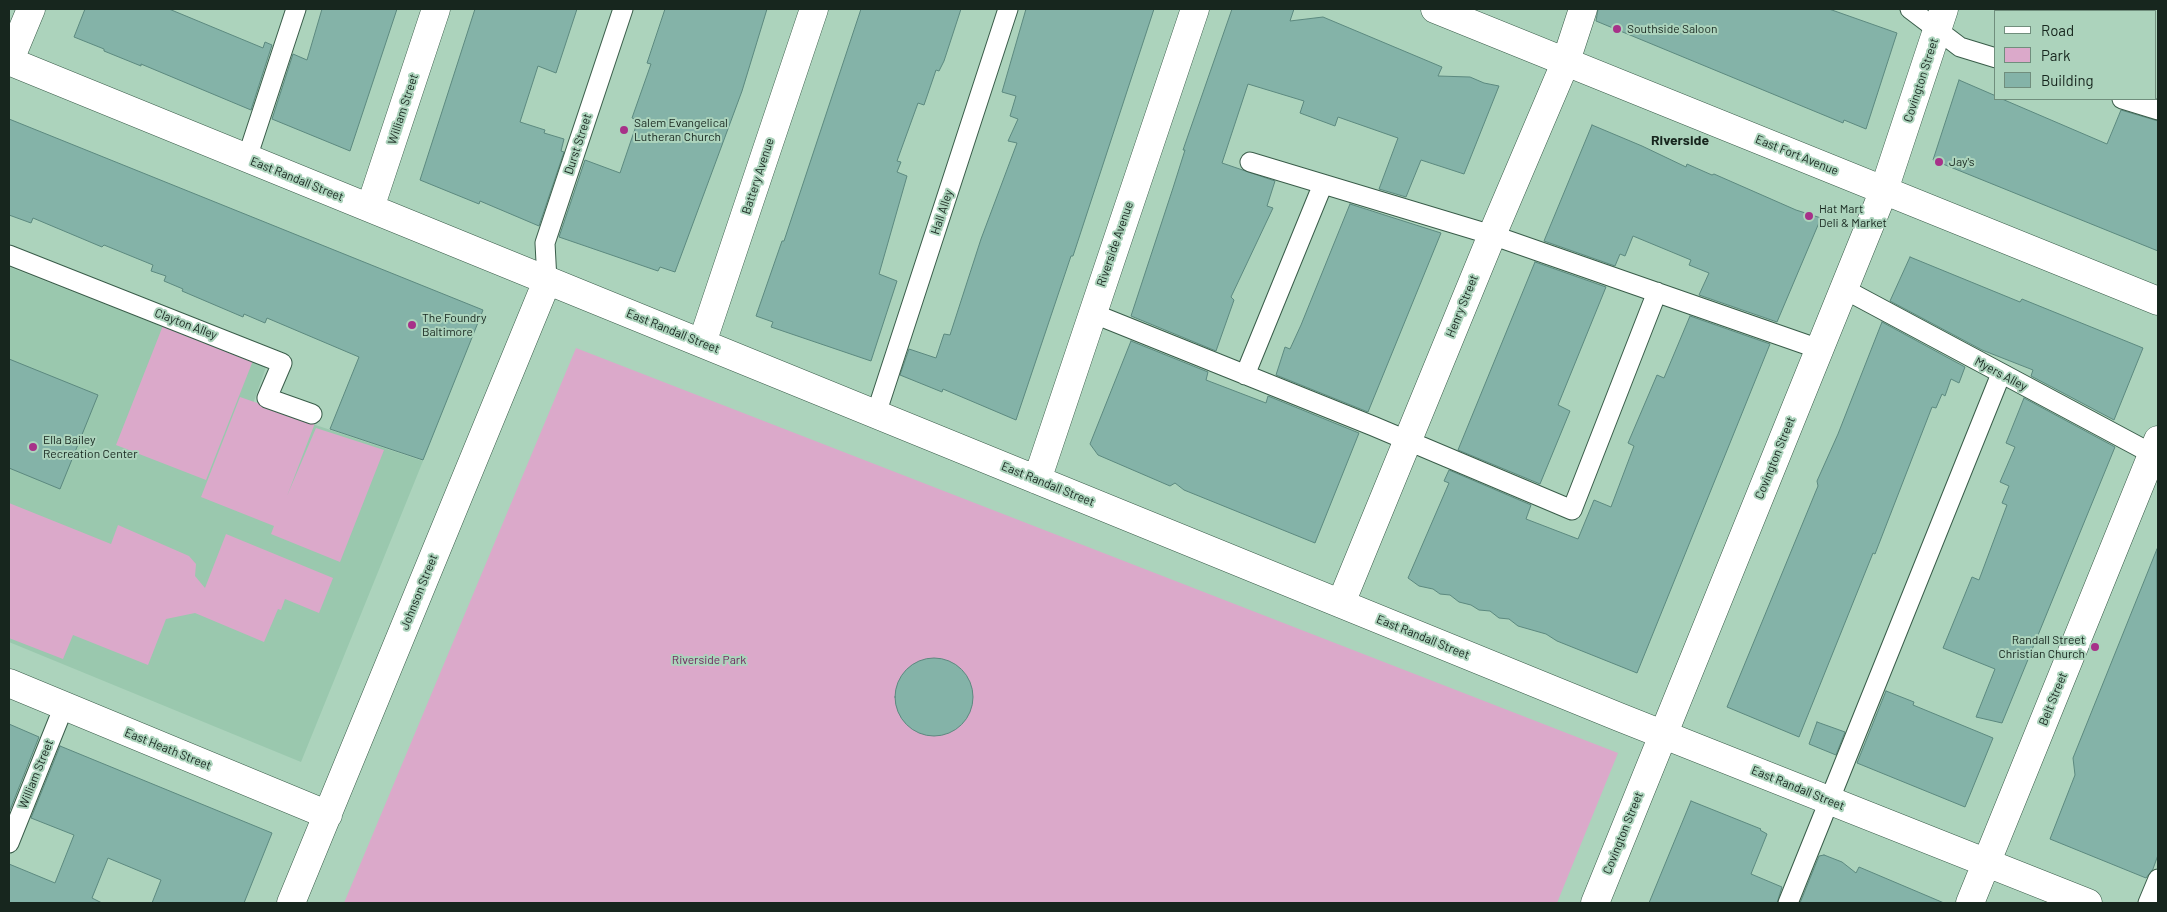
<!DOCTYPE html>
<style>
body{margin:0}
#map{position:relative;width:2167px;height:912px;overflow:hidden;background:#acd3bc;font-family:Barlow,sans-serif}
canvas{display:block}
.frame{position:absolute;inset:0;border:10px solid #17261e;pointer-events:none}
.legend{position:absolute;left:1994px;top:10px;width:162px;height:90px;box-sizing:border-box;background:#acd3bc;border:1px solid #708e7d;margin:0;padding:6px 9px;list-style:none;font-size:15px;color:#17261e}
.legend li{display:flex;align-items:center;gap:10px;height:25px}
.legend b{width:25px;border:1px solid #708e7d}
</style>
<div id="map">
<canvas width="2167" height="912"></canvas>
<div class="frame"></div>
<ul class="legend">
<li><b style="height:6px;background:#fff"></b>Road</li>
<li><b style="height:14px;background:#dba9ca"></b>Park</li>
<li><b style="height:14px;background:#84b3a8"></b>Building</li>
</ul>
</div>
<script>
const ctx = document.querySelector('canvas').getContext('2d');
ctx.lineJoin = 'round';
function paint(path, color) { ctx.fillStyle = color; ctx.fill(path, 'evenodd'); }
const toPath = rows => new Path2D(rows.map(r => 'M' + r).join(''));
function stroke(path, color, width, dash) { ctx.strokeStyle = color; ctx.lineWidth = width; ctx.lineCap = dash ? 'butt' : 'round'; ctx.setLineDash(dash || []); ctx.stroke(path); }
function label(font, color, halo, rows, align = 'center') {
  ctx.font = font + ' Barlow,sans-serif'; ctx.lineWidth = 4; ctx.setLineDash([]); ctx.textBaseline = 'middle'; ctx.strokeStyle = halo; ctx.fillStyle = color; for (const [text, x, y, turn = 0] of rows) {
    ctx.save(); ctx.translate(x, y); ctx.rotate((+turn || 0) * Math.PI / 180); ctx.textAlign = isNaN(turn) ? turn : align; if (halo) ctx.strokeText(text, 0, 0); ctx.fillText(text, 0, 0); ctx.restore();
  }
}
paint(toPath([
 [9,267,266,367,253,404,423,461,301,762,9,642]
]), '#9ac8ae');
paint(toPath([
 [164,323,254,358,206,480,116,445],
 [576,348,1618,753,1557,903,344,903],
 [240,397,315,423,287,496,316,428,384,450,340,562,271,534,274,526,201,497],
 [9,503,111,544,118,525,189,556,196,564,195,576,205,588,226,534,333,578,319,613,285,599,281,610,278,609,264,642,195,613,166,619,148,665,73,635,63,659,9,638]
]), '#dba9ca');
const building = toPath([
 [85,9,169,9,263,48,265,42,272,45,251,110,141,64,141,66,104,51,104,49,74,37,85,9],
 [322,9,397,9,350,151,272,119,293,54,307,60,322,9],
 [475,9,577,9,556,73,538,66,520,122,545,130,544,133,564,139,561,151,564,152,539,226,480,201,479,204,420,180,475,9],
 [665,9,767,9,742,91,675,272,660,267,658,271,559,237,585,160,620,173,638,120,632,118,651,64,647,63,665,9],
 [861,9,961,9,944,61,939,71,936,70,924,105,918,103,897,161,901,162,897,172,907,176,879,274,897,281,871,361,771,327,773,322,756,316,782,241,784,241,861,9],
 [1026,9,1154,9,1073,256,1071,256,1016,420,943,389,942,392,900,375,909,349,936,358,944,334,950,335,981,239,1017,143,1008,141,1018,119,1010,116,1016,96,1002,92,1026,9],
 [1232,9,1294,9,1290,21,1323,17,1442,67,1438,76,1470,77,1484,83,1499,86,1464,174,1421,160,1406,197,1379,189,1398,138,1338,117,1335,126,1300,113,1304,101,1248,84,1222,163,1275,181,1267,206,1273,208,1231,297,1234,300,1216,351,1131,316,1173,188,1185,150,1183,150,1232,9],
 [1598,9,1829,9,1897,33,1866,129,1844,120,1843,123,1596,21,1598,9],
 [1959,80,1996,96,1996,99,2002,99,2107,144,2121,110,2158,121,2158,251,1933,160,1959,80],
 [9,119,483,310,423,460,330,429,359,357,267,318,265,323,244,314,243,317,182,291,183,289,164,281,166,276,151,271,153,265,104,245,102,247,33,218,31,223,9,215,9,119],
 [1592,125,1642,146,1686,167,1687,164,1712,175,1714,174,1796,210,1821,218,1777,322,1699,295,1709,273,1689,265,1691,260,1633,236,1625,256,1620,254,1615,266,1544,241,1592,125],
 [1350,204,1441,233,1368,412,1276,375,1285,347,1290,349,1301,325,1350,204],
 [1910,257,2020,302,2022,299,2143,348,2114,420,2031,376,2033,370,1982,350,1890,301,1910,257],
 [1535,262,1606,287,1558,405,1570,411,1540,484,1458,450,1535,262],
 [1690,316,1770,344,1637,673,1557,641,1546,634,1518,626,1509,619,1499,618,1490,611,1479,610,1471,605,1459,602,1450,595,1440,594,1433,589,1419,586,1408,578,1449,483,1444,481,1449,470,1531,505,1526,519,1578,539,1594,500,1611,507,1634,446,1628,443,1657,375,1664,378,1690,316],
 [1882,322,1965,367,1959,383,1951,379,1945,396,1942,394,1936,408,1932,407,1875,554,1873,553,1799,737,1727,707,1818,486,1817,481,1838,434,1882,322],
 [1131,341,1208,372,1206,380,1266,403,1268,396,1359,433,1315,543,1184,490,1175,483,1170,486,1098,455,1090,444,1131,341],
 [9,359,98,395,60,489,9,468,9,359],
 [2024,398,2115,447,2002,723,1976,717,1995,669,1943,648,1972,577,1979,580,2007,505,2002,503,2009,486,2000,482,2015,447,2006,443,2024,398],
 [2157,549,2158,855,2153,869,2146,878,2050,839,2075,775,2073,758,2157,549],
 '895 697a39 39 0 1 1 78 0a39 39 0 1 1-78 0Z',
 [1886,691,1914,702,1913,705,1993,738,1965,807,1857,763,1886,691],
 [1817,722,1845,732,1836,755,1809,744,1817,722],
 [9,724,39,737,10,810,9,809,9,724],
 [60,746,272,833,244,903,152,903,161,880,108,858,92,898,102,903,9,903,9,864,55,883,74,835,31,818,60,746],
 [1691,801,1761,829,1760,830,1767,834,1751,874,1782,887,1777,903,1649,903,1691,801],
 [1824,855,1842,862,1856,873,1859,867,1944,903,1800,903,1819,856,1824,855]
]);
paint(building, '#84b3a8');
stroke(building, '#5c897f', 1);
const service = toPath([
 [1910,9,1960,47,1996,58],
 [2115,11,2115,9],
 [2122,99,2158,110],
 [247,158,296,9],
 [1250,162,1492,235,1819,349],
 [9,255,282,363,267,398,312,414],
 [547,281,545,243,623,9],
 [1844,289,2158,457],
 [1092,313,1373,426,1572,510,1657,292],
 [1245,375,1323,184],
 [876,414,1008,9],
 [9,843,64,706],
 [1788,903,2001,374],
 [2148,903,2158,879]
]);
const minor = toPath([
 [9,61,1619,717,2088,903],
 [9,62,31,9],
 [370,208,436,9],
 [702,343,814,9],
 [1037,480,1195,9],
 [1341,603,1492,235,1566,61,1583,9],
 [9,683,328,815],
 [291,903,547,281],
 [1595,903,1884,190,1944,9],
 [1970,903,2158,440]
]);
const tertiary = toPath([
 [1435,9,2158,301]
]);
stroke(service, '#395c49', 21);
stroke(minor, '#395c49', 29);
stroke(tertiary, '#395c49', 29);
stroke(service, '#fff', 19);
stroke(minor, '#fff', 28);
stroke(tertiary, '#fff', 28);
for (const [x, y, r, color] of [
 [1617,29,5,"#a73189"],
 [624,130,5,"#a73189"],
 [1939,162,5,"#a73189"],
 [1809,216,5,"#a73189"],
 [412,325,5,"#a73189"],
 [33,447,5,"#a73189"],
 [2095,647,5,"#a73189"]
]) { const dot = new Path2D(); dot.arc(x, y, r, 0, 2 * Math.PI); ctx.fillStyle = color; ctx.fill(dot); stroke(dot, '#acd3bc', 2); }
label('12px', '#17261e', '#acd3bc', [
 ["Southside Saloon",1627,29],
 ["Salem Evangelical",634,123],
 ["Lutheran Church",634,137],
 ["Jay's",1949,162],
 ["Hat Mart",1819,209],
 ["Deli & Market",1819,223],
 ["The Foundry",422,318],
 ["Baltimore",422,332],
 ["Ella Bailey",43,440],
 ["Recreation Center",43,454],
 ["Randall Street",2085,640,"right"],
 ["Christian Church",2085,654,"right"]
], 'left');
label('12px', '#17261e', '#acd3bc', [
 ["Covington Street",1921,80,-72],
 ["William Street",403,109,-72],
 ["Durst Street",578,144,-72],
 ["East Fort Avenue",1797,155,22],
 ["Battery Avenue",758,176,-72],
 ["East Randall Street",297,179,22],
 ["Hall Alley",942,212,-72],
 ["Riverside Avenue",1115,244,-71],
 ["Henry Street",1462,306,-68],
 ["Clayton Alley",186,324,21],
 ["East Randall Street",673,331,22],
 ["Myers Alley",2001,374,28],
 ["Covington Street",1775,458,-68],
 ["East Randall Street",1048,484,22],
 ["Johnson Street",419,592,-68],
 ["East Randall Street",1423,637,22],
 ["Belt Street",2053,699,-68],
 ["East Heath Street",168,749,22],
 ["William Street",36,774,-68],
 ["East Randall Street",1798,788,22],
 ["Covington Street",1623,833,-68]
]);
label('12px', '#71265d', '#acd3bc', [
 ["Riverside Park",709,660]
]);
label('bold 14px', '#17261e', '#acd3bc', [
 ["Riverside",1680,140]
]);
</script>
